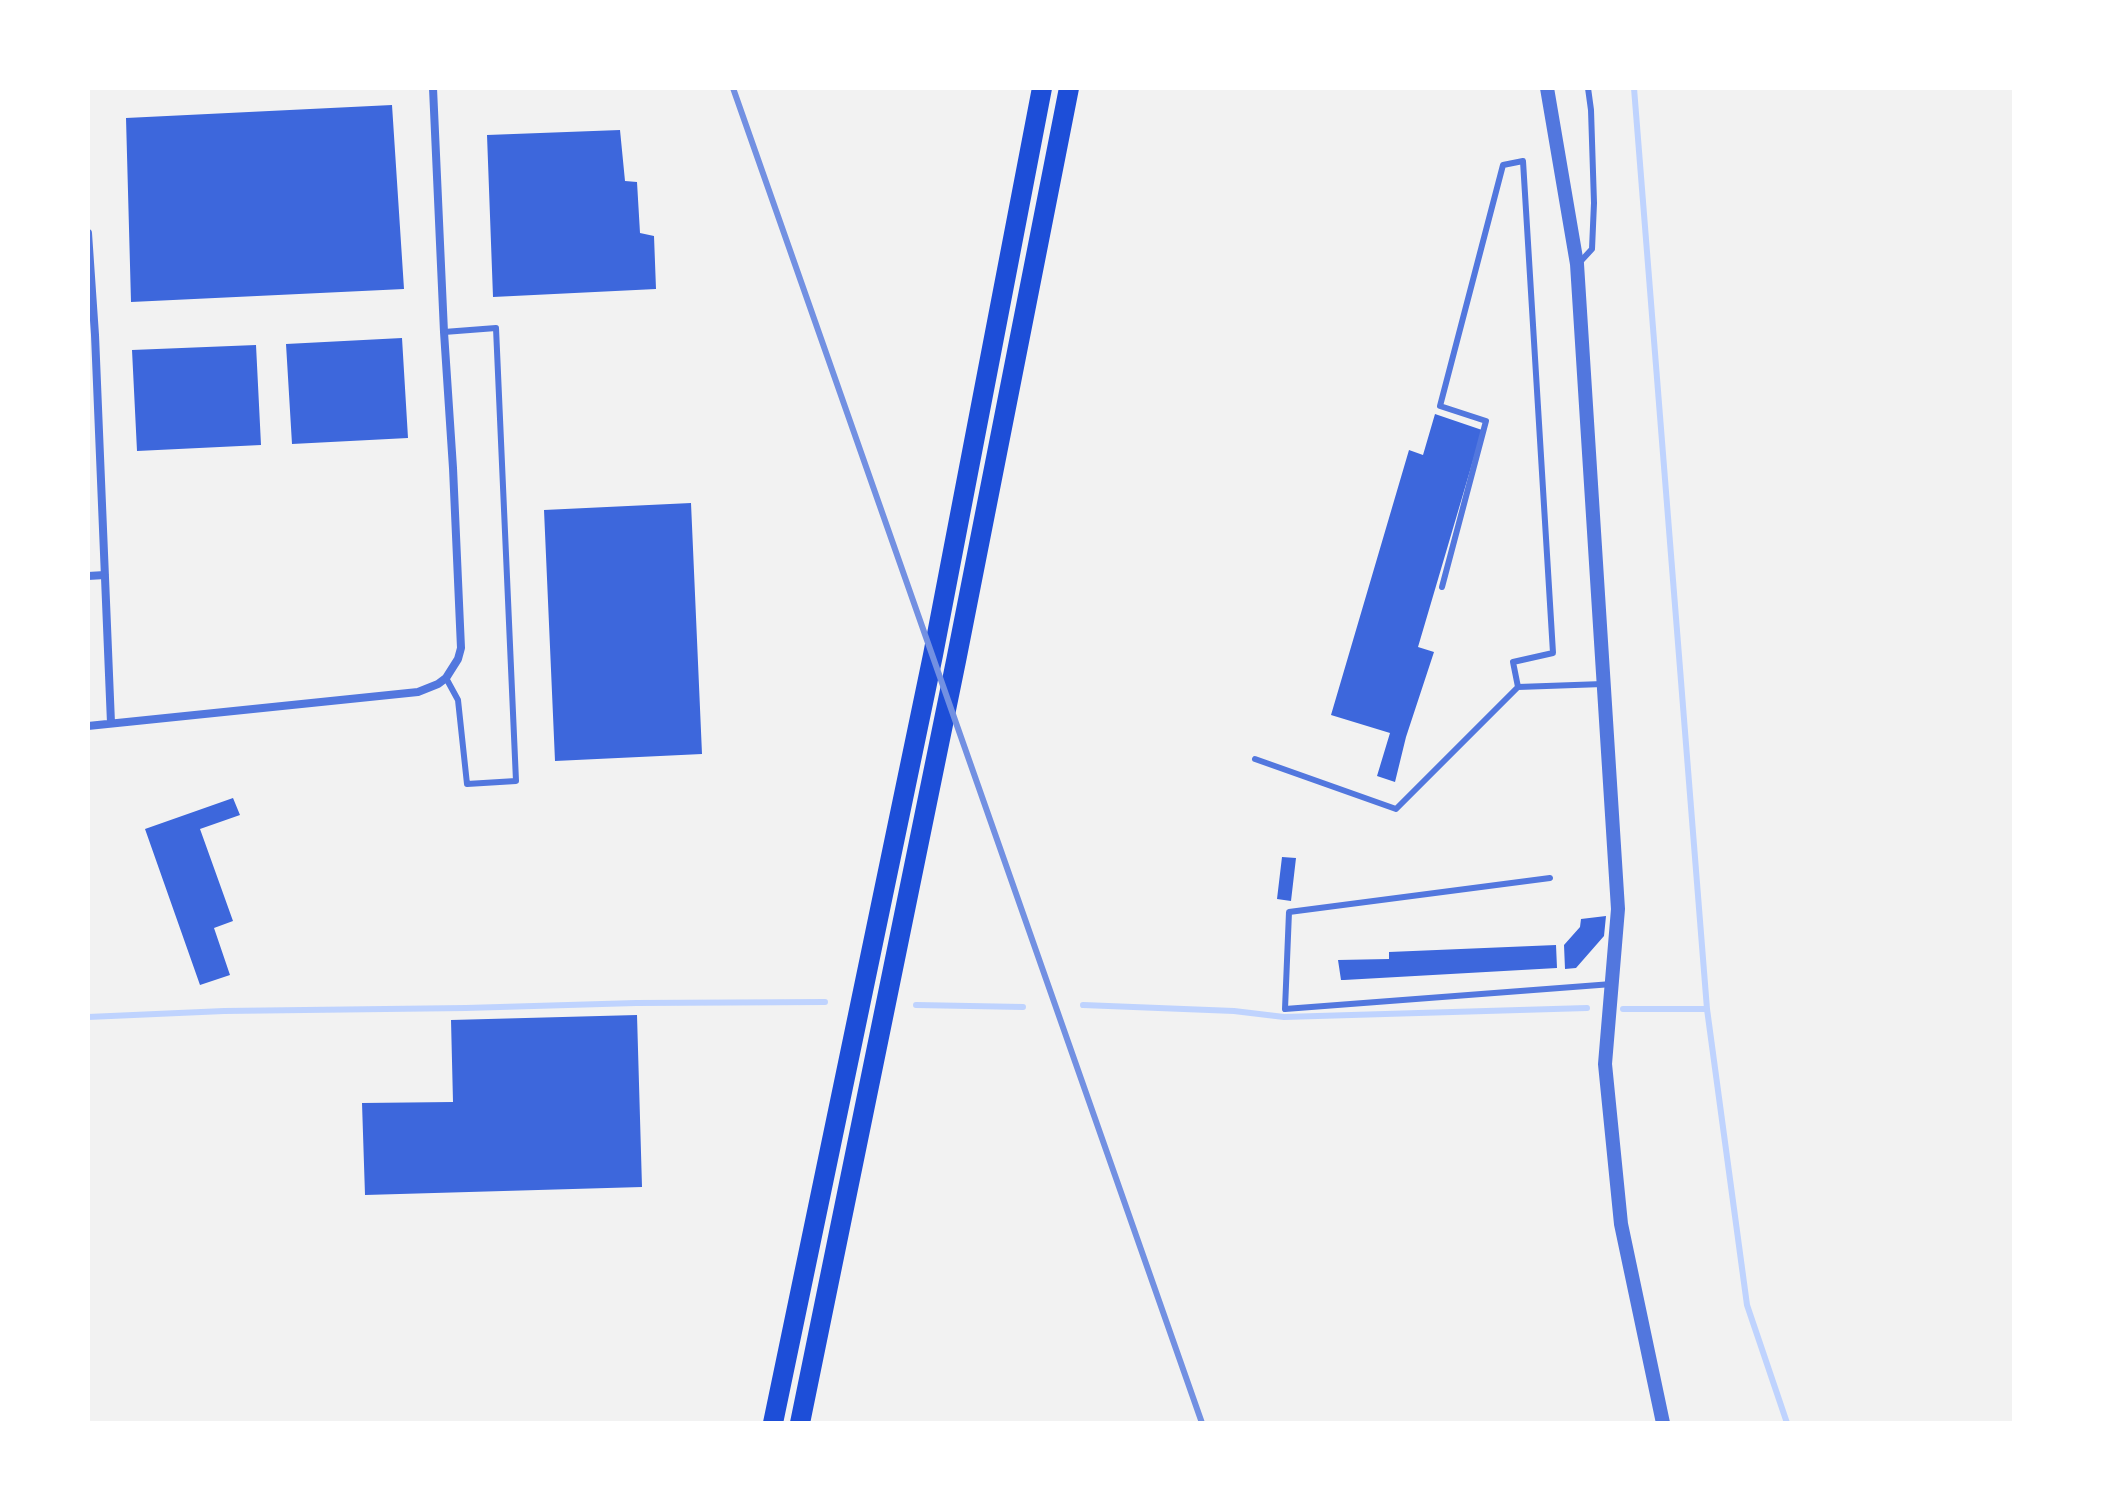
<!DOCTYPE html>
<style>
body{margin:0}
#map{position:relative;width:2102px;height:1511px;overflow:hidden;background:#f2f2f2;font-family:"Sofia Sans Condensed",sans-serif}
canvas{display:block}
.frame{position:absolute;inset:0;border:90px solid #fff;pointer-events:none}
</style>
<div id="map">
<canvas width="2102" height="1511"></canvas>
<div class="frame"></div>
</div>
<script>
const ctx = document.querySelector('canvas').getContext('2d');
ctx.lineJoin = 'round';
const toPath = rows => new Path2D(rows.map(r => 'M' + r).join(''));
function stroke(path, color, width, dash) { ctx.strokeStyle = color; ctx.lineWidth = width; ctx.lineCap = dash ? 'butt' : 'round'; ctx.setLineDash(dash || []); ctx.stroke(path); }
function paint(path, color) { ctx.fillStyle = color; ctx.fill(path, 'evenodd'); }
stroke(toPath([
 [1634,88,1707,1009,1747,1305,1787,1423],
 [916,1005,1023,1007],
 [1083,1005,1234,1011,1284,1017,1587,1008],
 [1623,1009,1707,1009],
 [88,1017,224,1011,466,1008,636,1003,825,1002]
]), '#bfd3fe', 6);
paint(toPath([
 [392,105,404,289,131,302,126,118],
 [620,130,625,181,637,182,640,233,654,236,656,289,493,297,487,135],
 [402,338,408,438,292,444,286,344],
 [256,345,261,445,137,451,132,350],
 [1435,414,1482,430,1418,647,1434,652,1406,737,1395,782,1377,776,1390,733,1331,715,1409,450,1423,455],
 [691,503,702,754,555,761,544,510],
 [233,798,240,815,200,829,233,921,214,928,230,975,200,985,145,829],
 [1282,857,1296,858,1291,901,1277,899],
 [1606,916,1604,936,1576,968,1565,969,1564,945,1580,927,1581,919],
 [1556,945,1557,968,1344,980,1341,980,1338,960,1389,959,1389,952],
 [637,1015,642,1187,365,1195,362,1103,453,1102,451,1020]
]), '#3d67dc');
stroke(toPath([
 [1580,262,1592,249,1594,203,1591,110,1588,88],
 [444,332,496,328,516,781,467,784,458,700,446,678],
 [1442,587,1486,421,1440,406,1503,165,1523,161,1553,653,1513,662,1518,687],
 [1255,759,1396,809,1518,687,1603,684],
 [1550,878,1289,912,1285,1009,1612,984]
]), '#5277de', 6);
stroke(toPath([
 [88,233,95,335,111,723],
 [88,576,105,575],
 [88,726,418,692,438,684,446,678,458,659,461,648,453,468,444,332,433,88]
]), '#5277de', 8);
stroke(toPath([
 [1547,88,1577,264,1618,909,1605,1064,1621,1224,1663,1423]
]), '#5277de', 14);
stroke(toPath([
 [773,1423,933,655,1042,88],
 [800,1423,956,661,1069,88]
]), '#1d4ed8', 20);
stroke(toPath([
 [733,88,1202,1423]
]), '#7290e2', 6);
</script>
